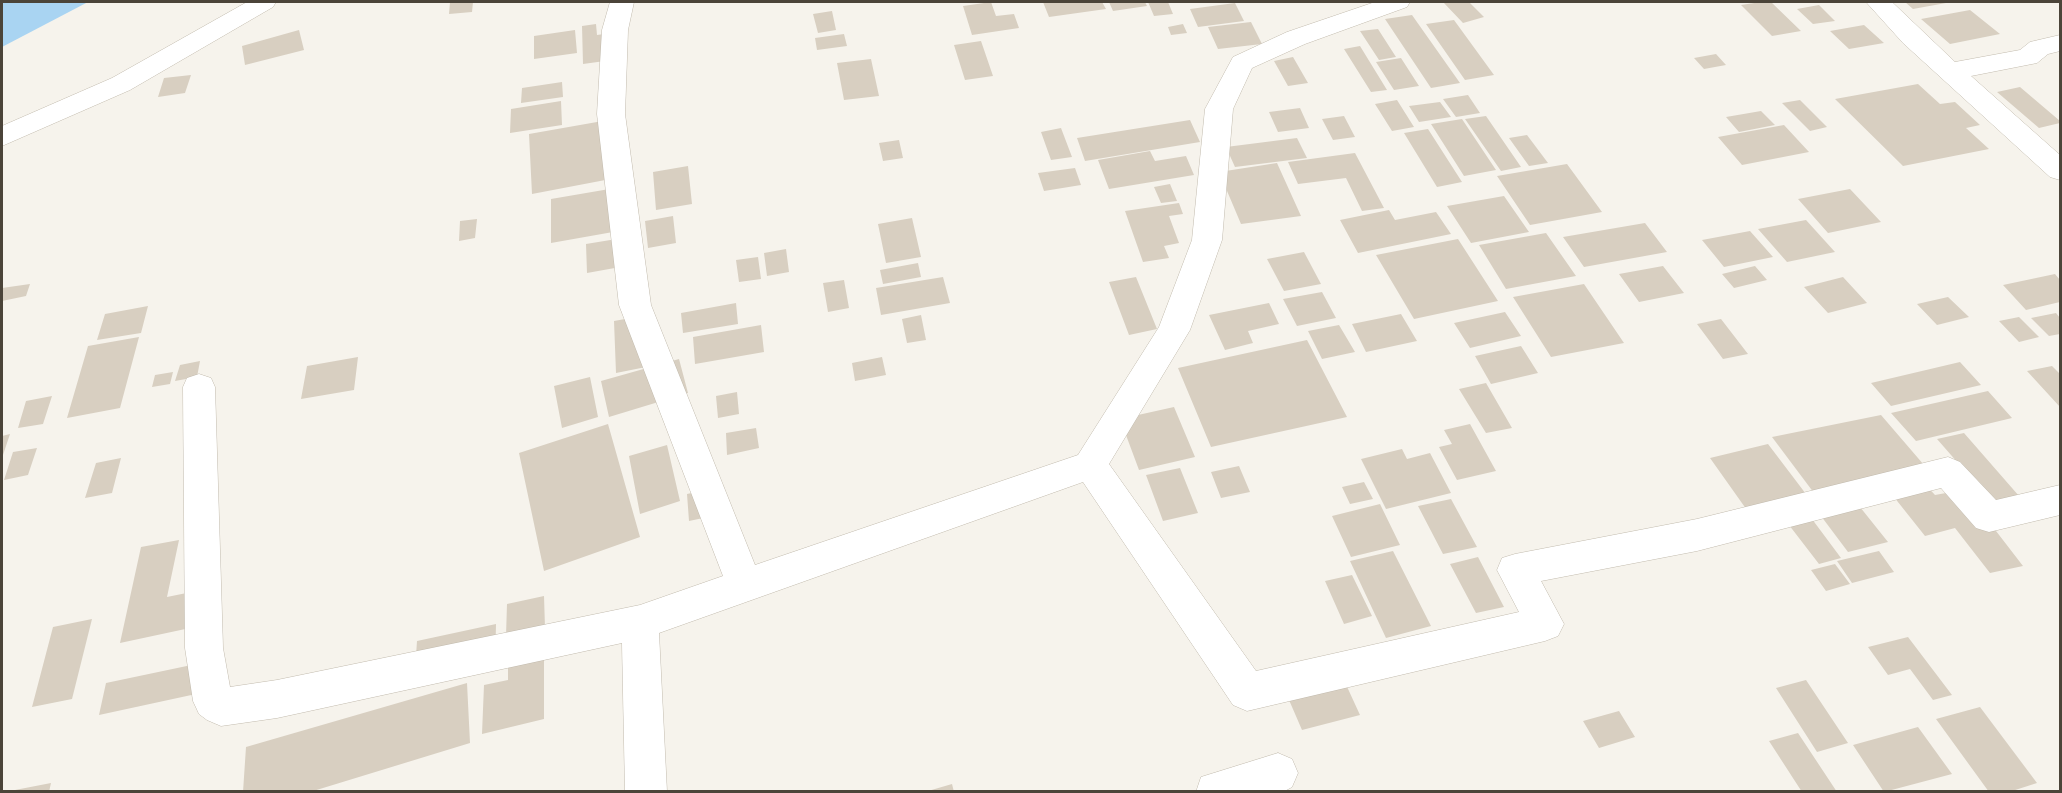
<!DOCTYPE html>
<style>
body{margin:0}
#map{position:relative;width:2062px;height:793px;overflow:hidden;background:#f6f3ec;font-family:Poppins,sans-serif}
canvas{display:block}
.frame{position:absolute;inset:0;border:3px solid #4b4439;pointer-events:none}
</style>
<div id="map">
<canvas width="2062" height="793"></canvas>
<div class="frame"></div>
</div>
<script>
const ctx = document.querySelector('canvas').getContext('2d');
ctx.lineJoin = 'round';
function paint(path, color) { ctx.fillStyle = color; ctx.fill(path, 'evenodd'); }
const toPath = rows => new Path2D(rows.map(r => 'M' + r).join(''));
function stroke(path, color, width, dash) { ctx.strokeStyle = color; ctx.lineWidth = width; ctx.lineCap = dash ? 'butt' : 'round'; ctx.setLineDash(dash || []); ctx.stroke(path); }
paint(toPath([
 [2,2,88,2,2,47]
]), '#a9d4f2');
paint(toPath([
 [450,2,473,2,472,12,449,14],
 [991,2,996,16,1014,14,1019,28,972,35,963,6],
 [1043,2,1102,2,1106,9,1049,17],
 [1109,2,1145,2,1147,6,1113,11],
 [1148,2,1168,2,1173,14,1154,16],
 [1443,2,1469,2,1484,17,1463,23],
 [1761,2,1771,2,1801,31,1772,36,1741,5],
 [1905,2,1946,2,1946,3,1913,9],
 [1235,3,1244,21,1198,27,1190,9],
 [1819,5,1835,21,1813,24,1797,9],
 [1970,10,2000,34,1950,44,1921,19],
 [832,11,836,30,818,33,813,14],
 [1412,15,1460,83,1431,88,1385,19],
 [1454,20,1494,75,1465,80,1426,24],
 [1251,22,1262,44,1218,49,1208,27],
 [596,24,597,35,625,31,627,58,583,64,582,26],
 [1183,24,1187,33,1171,35,1168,27],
 [1864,25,1884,43,1849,49,1830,31],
 [1378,29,1396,57,1379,60,1360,31],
 [299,30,304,50,245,65,242,46],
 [575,30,577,53,534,59,534,36],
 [844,34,847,46,817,50,815,38],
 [981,41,993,76,965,80,954,45],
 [1360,46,1387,90,1371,92,1344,49],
 [1716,54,1726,65,1704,69,1694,58],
 [1293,57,1308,83,1288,86,1274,61],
 [1401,58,1419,86,1394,90,1376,62],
 [871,59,879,96,844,100,837,63],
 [191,75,185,93,158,97,164,78],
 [562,82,563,97,521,103,522,88],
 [1918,84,1940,104,1955,102,1980,125,1966,128,1989,149,1903,166,1835,99],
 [2020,87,2060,121,2060,123,2039,128,1997,92],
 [1468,95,1480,113,1456,117,1443,99],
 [1397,100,1414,127,1392,131,1375,104],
 [1800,100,1827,127,1810,131,1782,103],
 [561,101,562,125,510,133,511,109],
 [1440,102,1451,117,1419,122,1409,106],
 [1300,108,1309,128,1278,132,1269,112],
 [1761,111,1775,125,1739,132,1726,117],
 [1344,116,1355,137,1333,140,1322,119],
 [1486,116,1521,167,1501,171,1465,119],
 [614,119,621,177,532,194,529,134],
 [1462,119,1496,170,1464,176,1431,124],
 [1190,120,1200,142,1085,161,1077,138],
 [1784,125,1809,152,1742,165,1718,137],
 [1061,128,1072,157,1051,160,1041,132],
 [1428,129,1462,182,1437,187,1404,133],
 [1527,135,1548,163,1529,166,1509,138],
 [1297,138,1307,158,1235,167,1226,147],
 [899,140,903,158,883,161,879,143],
 [1150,151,1155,161,1186,156,1194,175,1109,189,1098,160],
 [1355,153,1384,208,1362,211,1346,178,1298,184,1288,162],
 [1277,163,1301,216,1241,224,1219,172],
 [1567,164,1602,212,1530,225,1497,176],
 [688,166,692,204,656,210,653,172],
 [1075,168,1081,185,1044,191,1038,173],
 [1170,184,1177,201,1161,203,1154,187],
 [627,186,630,229,551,243,551,199],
 [1850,189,1881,222,1828,233,1798,199],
 [1504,196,1529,232,1471,243,1447,206],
 [1179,203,1183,214,1169,216,1179,243,1164,246,1169,258,1143,262,1125,211],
 [1389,210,1395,220,1436,212,1451,234,1358,253,1340,220],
 [673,216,676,243,648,248,645,221],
 [912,218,921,257,886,263,878,224],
 [477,219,475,238,459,241,460,221],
 [1806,220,1835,252,1787,262,1758,229],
 [1645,223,1667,252,1584,267,1563,237],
 [1750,231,1773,257,1724,267,1702,240],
 [1546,233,1576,276,1506,289,1479,245],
 [635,236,637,264,587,273,586,244],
 [1458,239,1498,301,1414,319,1376,255],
 [786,249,789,272,767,276,764,253],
 [1304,252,1321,284,1284,291,1267,259],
 [758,257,761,279,739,282,736,260],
 [918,263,921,277,883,284,880,270],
 [1663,266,1684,293,1639,302,1619,274],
 [1755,266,1767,280,1734,288,1722,274],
 [2055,274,2060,280,2060,302,2026,310,2003,285],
 [943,277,950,303,881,315,876,288],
 [1136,277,1157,329,1129,335,1109,282],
 [1843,277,1867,303,1828,313,1804,287],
 [844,280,849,308,828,312,823,283],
 [30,284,26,296,2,301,2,288],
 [1584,284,1624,343,1551,357,1513,297],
 [1322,292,1336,318,1297,326,1283,299],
 [1948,297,1969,317,1937,325,1917,304],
 [736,303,738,324,683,333,681,313],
 [1269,303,1279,324,1248,331,1253,343,1225,350,1209,315],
 [148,306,141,333,97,340,105,314],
 [1505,312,1521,336,1470,348,1454,323],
 [2056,313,2060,318,2060,334,2049,336,2031,318],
 [1401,314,1417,341,1366,352,1352,324],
 [647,315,651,366,616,373,614,321],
 [921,315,926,340,907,343,902,319],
 [2019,317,2039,337,2019,342,1999,321],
 [1721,319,1748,354,1723,359,1697,324],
 [761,325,764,352,695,364,693,337],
 [1339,325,1355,352,1322,359,1308,331],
 [139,337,120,408,67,418,88,346],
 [1307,340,1347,417,1211,447,1178,368],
 [1521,346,1538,373,1491,384,1475,356],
 [358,357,354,390,301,399,307,366],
 [882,357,886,375,855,381,852,363],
 [679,359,688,393,609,417,601,381],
 [200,361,197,377,175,381,180,365],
 [1960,362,1981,385,1891,406,1871,383],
 [2052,366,2060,374,2060,407,2027,371],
 [173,372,170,384,152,387,155,375],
 [590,377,598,417,562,428,554,386],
 [1486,383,1512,428,1486,433,1459,389],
 [1988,391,2012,418,1916,441,1891,413],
 [737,392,739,414,718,418,716,396],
 [52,396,43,424,18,428,26,401],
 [1174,407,1195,457,1139,470,1120,419],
 [1881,415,1924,465,1814,493,1772,437],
 [608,424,640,537,544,571,519,453],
 [1470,424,1496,471,1457,480,1439,447,1452,444,1444,430],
 [756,428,759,448,727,455,726,433],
 [1964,433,2019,496,1993,503,1986,518,2023,566,1990,573,1955,528,1925,536,1890,492,1924,483,1935,495,1979,487,1937,439],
 [10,434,2,458,2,436],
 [1768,444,1809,498,1749,513,1710,458],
 [667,445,680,501,640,514,629,456],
 [37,448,28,475,4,480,13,452],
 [1402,449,1407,459,1430,453,1451,493,1386,509,1361,459],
 [121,458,112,493,85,498,96,463],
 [1239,466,1250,492,1221,498,1211,472],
 [1180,468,1198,513,1163,521,1146,475],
 [1364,482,1373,499,1350,504,1342,487],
 [724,486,727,513,689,521,687,494],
 [1451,499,1477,547,1443,554,1418,506],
 [1380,504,1400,545,1351,557,1332,516],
 [1860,507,1888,542,1848,552,1821,516],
 [1812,519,1841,558,1819,564,1789,525],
 [179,540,167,597,211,588,204,625,120,643,141,547],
 [1393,551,1431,626,1386,638,1350,561],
 [1879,551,1894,572,1852,583,1837,561],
 [1478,557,1504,607,1476,613,1450,564],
 [1835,564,1850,584,1826,591,1811,570],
 [1352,575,1372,616,1344,624,1325,581],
 [544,596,545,628,506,636,507,604],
 [92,619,72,699,32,707,53,627],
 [496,624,495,667,414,686,417,641],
 [544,637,544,719,482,734,484,685,508,680,508,645],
 [1908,637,1952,695,1933,700,1910,669,1888,675,1868,647],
 [201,663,196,694,99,715,106,683],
 [1343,678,1360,715,1302,730,1286,693],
 [1806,680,1848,743,1817,752,1776,688],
 [467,683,470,743,310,792,243,792,246,747],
 [1980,707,2037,783,2009,792,1989,792,1936,719],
 [1619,711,1635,737,1599,748,1583,721],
 [1918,727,1952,774,1884,792,1853,745],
 [1798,733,1837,792,1802,792,1769,741],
 [51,783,49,792,15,792,15,790],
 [952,784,954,792,928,792,928,791]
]), '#d8cfc1');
const street = toPath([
 [247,2,276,2,273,7,130,90,2,146,2,126,112,78,247,2],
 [610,2,634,2,628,30,625,114,651,305,755,565,1078,455,1159,327,1192,240,1205,109,1233,57,1287,32,1375,2,1410,2,1407,7,1305,44,1252,68,1233,109,1222,240,1190,330,1109,464,1256,671,1519,612,1497,570,1502,558,1515,554,1697,519,1948,457,1960,462,1996,500,2060,485,2060,515,1989,532,1976,528,1941,488,1697,551,1541,581,1564,624,1558,636,1545,641,1247,711,1233,705,1083,482,659,633,667,792,625,792,622,643,277,718,221,726,207,720,199,714,193,701,185,648,183,387,187,378,199,374,211,378,215,387,223,648,230,687,277,680,640,605,723,576,619,305,597,114,602,30,610,2],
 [1866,2,1892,2,1955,62,2020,50,2030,42,2060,35,2060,51,2048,54,2037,63,1971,76,2060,155,2060,180,2050,177,1903,43,1866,2],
 [1278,753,1292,759,1298,773,1292,787,1283,792,1196,792,1201,777,1278,753]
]);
stroke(street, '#c2bbae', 1);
paint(street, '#fff');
</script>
